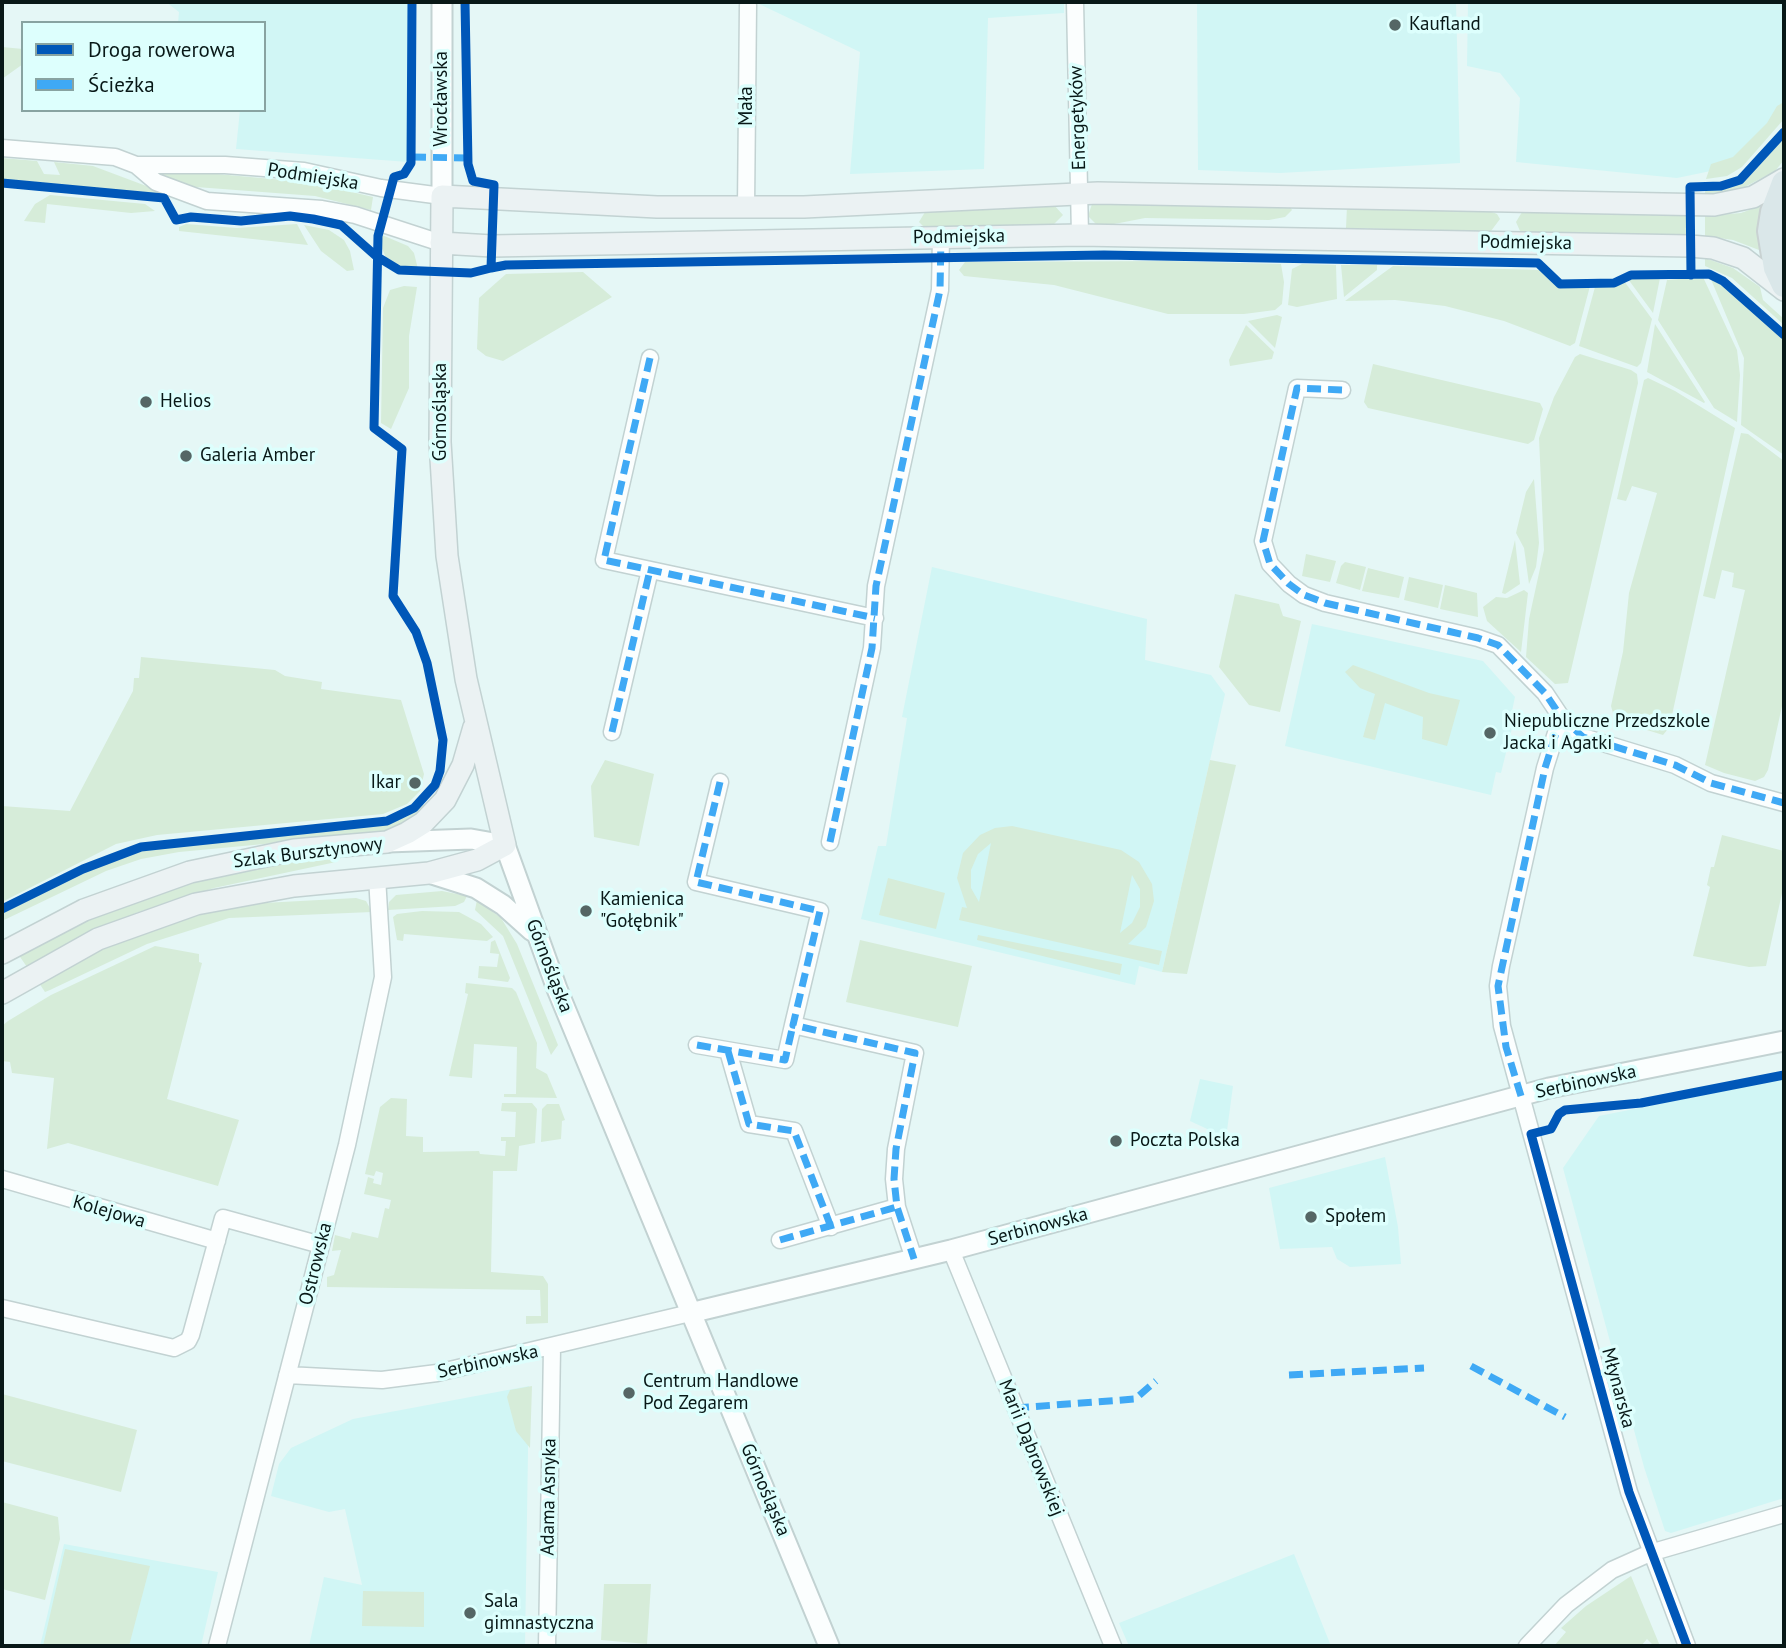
<!DOCTYPE html>
<meta charset="utf-8">
<style>
body{margin:0}
#map{position:relative;width:1786px;height:1648px;overflow:hidden;background:#e5f7f6;font-family:"PT Sans",sans-serif}
canvas{display:block}
.frame{position:absolute;inset:0;border:4px solid #081817;pointer-events:none}
.legend{position:absolute;left:21px;top:21px;width:245px;height:91px;box-sizing:border-box;background:#ddfffd;border:2px solid #88a3a1;margin:0;padding:9px 12px;list-style:none;font-size:21px;color:#081817}
.legend li{display:flex;align-items:center;gap:14px;height:35px}
.legend b{width:35px;border:2px solid #88a3a1}
</style>
<div id="map">
<canvas width="1786" height="1648"></canvas>
<div class="frame"></div>
<ul class="legend">
<li><b style="height:9px;background:#0057b8"></b>Droga rowerowa</li>
<li><b style="height:9px;background:#3fa9f5"></b>Ścieżka</li>
</ul>
</div>
<script>
const ctx = document.querySelector('canvas').getContext('2d');
ctx.lineJoin = 'round';
function paint(path, color) { ctx.fillStyle = color; ctx.fill(path, 'evenodd'); }
const toPath = rows => new Path2D(rows.map(r => 'M' + r).join(''));
function stroke(path, color, width, dash) { ctx.strokeStyle = color; ctx.lineWidth = width; ctx.lineCap = dash ? 'butt' : 'round'; ctx.setLineDash(dash || []); ctx.stroke(path); }
function label(font, color, halo, rows, align = 'center') {
  ctx.font = font + ' "PT Sans",sans-serif'; ctx.lineWidth = 7; ctx.setLineDash([]); ctx.textBaseline = 'middle'; ctx.strokeStyle = halo; ctx.fillStyle = color; for (const [text, x, y, turn = 0] of rows) {
    ctx.save(); ctx.translate(x, y); ctx.rotate((+turn || 0) * Math.PI / 180); ctx.textAlign = isNaN(turn) ? turn : align; if (halo) ctx.strokeText(text, 0, 0); ctx.fillText(text, 0, 0); ctx.restore();
  }
}
paint(toPath([
 [166,2,408,2,408,162,236,149,240,110,264,110,264,23,178,23,179,12],
 [755,2,1064,2,1064,13,988,18,984,169,850,174,860,52],
 [1197,2,1456,2,1460,163,1280,173,1198,170],
 [1468,2,1784,2,1784,105,1730,167,1677,178,1516,162,1520,98,1500,73,1467,66],
 [932,567,1147,619,1145,660,1211,675,1225,694,1162,972,1139,966,1135,985,861,919,878,846,886,846,907,718,902,717],
 [1312,624,1483,661,1515,697,1512,711,1516,712,1501,773,1496,772,1491,795,1285,746],
 [1200,1079,1233,1086,1226,1138,1220,1140,1218,1134,1190,1121],
 [1784,1079,1784,1498,1671,1533,1665,1531,1644,1467,1563,1168,1599,1116],
 [1385,1157,1398,1227,1401,1264,1350,1267,1337,1259,1332,1247,1280,1249,1269,1188],
 [529,1386,525,1646,309,1646,324,1577,362,1585,345,1509,329,1512,271,1496,279,1464,291,1448,353,1419],
 [64,1544,218,1572,201,1646,40,1646],
 [1294,1554,1331,1646,1129,1646,1119,1623]
]), '#d1f6f5');
paint(toPath([
 [2,47,23,49,23,64,2,79],
 [1784,102,1784,119,1742,167,1727,176,1706,179,1711,164,1733,157,1767,123,1777,106],
 [1784,137,1784,160,1775,171,1741,189,1705,194,1705,190,1728,188,1744,180],
 [2,158,37,161,44,174,60,175,54,162,93,166,173,196,2,179],
 [184,171,305,182,339,189,373,197,371,210,315,196,183,186,160,175,160,173],
 [50,195,145,204,155,211,131,213,47,204,45,223,24,221,35,204],
 [1098,202,1290,207,1292,210,1285,217,1269,220,1145,218,1104,226,1097,225,1088,216,1092,204],
 [1054,205,1063,215,1053,225,924,227,919,222,925,212],
 [1347,206,1487,210,1497,214,1500,219,1491,231,1346,228],
 [1760,206,1759,250,1733,240,1705,236,1705,216,1741,213],
 [1522,212,1687,215,1687,235,1526,233,1520,231,1516,222],
 [186,224,237,228,297,224,308,245,179,231,179,227],
 [304,225,329,230,344,240,350,251,354,270,347,271,321,251],
 [382,235,408,246,414,253,418,269,402,268,387,260,381,246],
 [1705,258,1733,268,1760,287,1763,300,1784,319,1784,325,1732,278,1705,266],
 [1167,261,1281,264,1284,282,1282,304,1275,310,1244,314,1168,314,1054,285,964,276,959,270,965,262],
 [1302,264,1336,265,1337,299,1297,307,1288,305,1292,269],
 [1341,265,1377,265,1377,270,1344,297],
 [1393,266,1541,270,1557,286,1590,286,1575,343,1570,346,1504,321,1445,306,1395,300,1345,301],
 [583,272,612,297,503,361,486,356,477,349,479,298,506,274],
 [1631,277,1660,278,1653,313,1628,279],
 [1703,277,1737,350,1740,375,1737,422,1714,408,1658,320,1667,280],
 [1710,277,1728,288,1784,339,1784,455,1741,425,1744,358],
 [1624,281,1652,319,1641,363,1637,367,1579,346,1595,287,1614,286],
 [404,286,417,287,409,336,409,388,391,429,381,423,383,308,390,290],
 [1277,315,1282,317,1275,348,1248,321],
 [1655,324,1705,402,1704,403,1647,372],
 [1246,325,1274,352,1272,359,1230,366,1229,360],
 [1580,354,1631,370,1637,374,1638,383,1568,683,1555,684,1526,657,1529,619,1544,550,1539,438,1554,397,1575,357],
 [1373,364,1540,403,1543,409,1534,440,1528,444,1368,408,1364,402],
 [1648,378,1675,391,1735,428,1672,715,1668,729,1663,735,1615,720,1611,706,1623,652,1629,593,1657,493,1632,486,1626,501,1617,499,1644,380],
 [1741,433,1748,434,1784,461,1784,697,1768,770,1764,777,1755,781,1724,773,1705,765,1745,590,1732,587,1734,573,1722,570,1715,599,1703,596],
 [1534,479,1539,543,1536,567,1529,584,1524,548,1516,533,1526,492],
 [1515,540,1520,584,1505,594,1502,593],
 [1306,554,1336,561,1330,582,1302,576],
 [1345,562,1366,567,1360,590,1336,583,1341,566],
 [1368,568,1404,577,1399,598,1362,591],
 [1409,577,1443,585,1438,608,1404,600],
 [1445,585,1477,593,1478,617,1440,609],
 [1524,590,1528,593,1521,652,1487,621,1483,607,1496,597,1507,598],
 [1235,594,1279,604,1283,616,1301,621,1280,712,1249,705,1219,667],
 [141,657,275,670,285,676,322,682,321,689,401,700,424,774,420,791,407,804,383,814,157,835,116,844,2,902,2,806,70,811,133,691,134,678,139,678],
 [1353,665,1429,693,1460,700,1447,746,1422,739,1423,717,1385,703,1375,740,1363,737,1375,694,1360,688,1345,672],
 [605,760,654,774,639,846,594,837,591,786],
 [1210,760,1236,765,1187,974,1162,972],
 [423,804,429,811,412,824,381,833,179,852,141,859,106,871,2,921,2,911,33,894,139,850,381,824,406,817],
 [1012,826,1121,850,1139,862,1152,884,1154,901,1146,927,1128,944,1162,951,1159,965,959,920,962,907,967,908,957,878,963,853,980,835,995,828],
 [991,843,982,888,979,902,971,888,971,870,978,854],
 [1132,875,1140,889,1140,907,1132,923,1120,933],
 [1722,835,1784,851,1784,884,1766,966,1749,967,1693,956,1710,887,1707,885,1711,867,1714,867],
 [336,856,339,860,336,862,214,888,136,913,74,941,27,967,18,954,121,905,188,882,278,862],
 [888,878,945,893,936,929,879,915],
 [442,891,467,896,464,902,455,906,388,910,389,902,396,895],
 [356,898,366,901,372,912,229,918,147,944,50,990,45,992,39,983,100,949,187,917,245,904],
 [477,900,501,918,517,944,558,1045,551,1055,503,936,475,910],
 [422,911,459,912,481,924,493,937,487,941,404,934,403,941,397,940,393,917,397,914],
 [978,935,1122,964,1120,975,977,940],
 [495,940,510,978,508,982,478,978,479,966,497,967,499,954,490,953,491,942],
 [860,940,972,966,958,1027,846,1002],
 [155,946,199,954,199,962,202,963,167,1099,239,1120,218,1186,68,1143,47,1149,54,1078,12,1073,10,1062,2,1061,2,1026,8,1021,51,995],
 [466,983,512,988,516,992,537,1043,536,1068,547,1074,557,1098,504,1097,504,1094,516,1094,517,1047,474,1044,472,1078,449,1076,468,994,465,993],
 [391,1098,407,1099,406,1136,423,1137,423,1152,479,1151,480,1154,505,1156,506,1141,501,1141,501,1137,515,1137,516,1112,501,1111,502,1103,532,1103,537,1109,535,1143,519,1146,517,1171,493,1171,491,1272,543,1276,548,1284,548,1323,526,1324,526,1316,541,1316,540,1290,327,1287,327,1277,334,1275,341,1250,332,1251,335,1235,350,1239,352,1232,378,1238,385,1208,389,1209,391,1200,364,1194,368,1177,374,1179,373,1183,381,1185,383,1173,376,1171,374,1176,365,1174,380,1107],
 [547,1104,559,1104,565,1120,562,1121,561,1139,541,1142,542,1109],
 [532,1386,530,1448,516,1431,507,1397,510,1390],
 [2,1394,137,1430,121,1492,2,1461],
 [2,1502,58,1517,60,1539,45,1600,2,1589],
 [65,1549,150,1566,129,1646,43,1646],
 [1631,1576,1660,1646,1654,1646,1647,1639,1641,1646,1554,1646,1566,1632,1561,1628,1586,1606],
 [604,1584,651,1584,647,1644,601,1640],
 [363,1591,424,1592,424,1627,362,1626]
]), '#d6ecd9');
const minor = toPath([
 [1075,2,1080,235],
 [2,148,115,157,136,165,156,182,207,201,322,209,355,215,441,243],
 [136,165,225,165,304,171,381,188,442,196],
 [746,207,748,5],
 [650,358,604,560,875,618],
 [1342,390,1297,388,1263,541,1270,564,1289,584,1304,595,1325,603,1478,638,1498,645,1545,693,1561,717,1583,737,1675,765,1711,783,1784,803],
 [1561,717,1545,768,1501,966,1498,986,1502,1026,1629,1492,1687,1646],
 [612,732,650,570],
 [720,782,696,882,820,911,793,1025,915,1053,896,1149,894,1179,897,1207,914,1259],
 [830,842,872,648,876,586,940,290,941,237],
 [697,1045,785,1060,793,1025],
 [728,1051,749,1124,794,1131,831,1227],
 [2,1179,217,1241],
 [780,1240,897,1207],
 [951,1250,1113,1646],
 [2,1308,174,1348,188,1341,191,1335,223,1218,321,1245],
 [287,1375,382,1380,437,1373,690,1313],
 [217,1646,347,1145,383,977,377,877],
 [547,1646,552,1348],
 [1527,1646,1566,1605,1612,1570,1650,1553,1784,1514]
]);
const tertiary = toPath([
 [442,196,442,2],
 [388,842,471,839,505,845,557,989,829,1646],
 [429,873,476,888,503,905,532,931],
 [690,1313,951,1250,1549,1088,1784,1041]
]);
const secondary = toPath([
 [441,243,492,246,1080,235,1690,246,1713,248,1743,258,1784,290],
 [2,953,84,910,190,872,294,850,387,842,407,833,423,823,445,800,463,765,474,727],
 [2,993,98,939,196,904,294,886,429,873,477,860,505,845,466,679,447,556,440,442,442,196,657,207,804,207,1098,193,1714,205,1753,197,1784,179]
]);
const primary = toPath([
 [1784,183,1773,212,1770,231,1776,268,1784,285]
]);
stroke(minor, '#c2d2d2', 19);
stroke(tertiary, '#c2d2d2', 23);
stroke(secondary, '#c2d2d2', 24);
stroke(primary, '#c9d2d2', 28);
stroke(minor, '#fbfefe', 16);
stroke(tertiary, '#fbfefe', 19);
stroke(secondary, '#ebf2f3', 21);
stroke(primary, '#dae7e9', 24);
stroke(toPath([
 [412,157,468,158],
 [650,358,604,560,875,618],
 [1342,390,1297,388,1263,541,1270,564,1289,584,1304,595,1325,603,1478,638,1498,645,1545,693,1561,717,1583,737,1675,765,1711,783,1784,803],
 [612,732,650,570],
 [720,782,696,882,820,911,793,1025,915,1053,896,1149,894,1179,897,1207,914,1259],
 [830,842,872,648,876,586,940,290,941,237],
 [697,1045,785,1060,793,1025],
 [728,1051,749,1124,794,1131,831,1227],
 [1521,1096,1506,1047,1498,986,1545,768,1561,717],
 [780,1240,897,1207],
 [1471,1366,1565,1417],
 [1289,1375,1424,1368],
 [1015,1408,1135,1399,1156,1381]
]), '#3fa9f5', 7, [14, 7]);
stroke(toPath([
 [2,183,164,198,176,220,191,217,241,221,290,216,313,219,341,225,376,256,399,270,471,273,491,268,494,185,473,181,468,164,465,2],
 [491,268,506,265,1104,255,1538,263,1560,284,1614,283,1631,275,1709,274,1723,281,1784,335],
 [1691,275,1690,187,1721,186,1740,180,1784,132],
 [2,909,83,869,141,847,387,821,414,808,435,785,440,771,443,740,427,663,416,632,393,596,402,449,374,428,378,236,394,177,404,174,411,163,412,2],
 [1687,1646,1629,1492,1531,1134,1551,1129,1559,1114,1565,1110,1641,1103,1784,1075]
]), '#0057b8', 9);
for (const [x, y, r, color] of [
 [1395,25,7,"#556665"],
 [146,402,7,"#556665"],
 [186,456,7,"#556665"],
 [1490,733,7,"#556665"],
 [415,783,7,"#556665"],
 [586,911,7,"#556665"],
 [1116,1141,7,"#556665"],
 [1311,1217,7,"#556665"],
 [629,1393,7,"#556665"],
 [470,1613,7,"#556665"]
]) { const dot = new Path2D(); dot.arc(x, y, r, 0, 2 * Math.PI); ctx.fillStyle = color; ctx.fill(dot); stroke(dot, '#ddfffd', 2.5); }
label('19px', '#081817', '#ddfffd', [
 ["Kaufland",1409,25],
 ["Helios",160,402],
 ["Galeria Amber",200,456],
 ["Niepubliczne Przedszkole",1504,722],
 ["Jacka i Agatki",1504,744],
 ["Ikar",401,783,"right"],
 ["Kamienica",600,900],
 ["\"Gołębnik\"",600,922],
 ["Poczta Polska",1130,1141],
 ["Społem",1325,1217],
 ["Centrum Handlowe",643,1382],
 ["Pod Zegarem",643,1404],
 ["Sala",484,1602],
 ["gimnastyczna",484,1624]
], 'left');
label('19px', '#081817', '#ddfffd', [
 ["Wrocławska",442,99,-90],
 ["Mała",747,106,-90],
 ["Energetyków",1078,118,-92],
 ["Podmiejska",313,177,9],
 ["Podmiejska",959,237,-1],
 ["Podmiejska",1526,243,1],
 ["Górnośląska",441,412,-90],
 ["Szlak Bursztynowy",308,853,-7],
 ["Górnośląska",549,966,69],
 ["Serbinowska",1586,1082,-12],
 ["Kolejowa",109,1212,16],
 ["Serbinowska",1038,1227,-15],
 ["Ostrowska",316,1264,-76],
 ["Serbinowska",488,1362,-12],
 ["Młynarska",1618,1388,75],
 ["Marii Dąbrowskiej",1031,1448,68],
 ["Górnośląska",765,1490,67],
 ["Adama Asnyka",549,1497,-89]
]);
</script>
